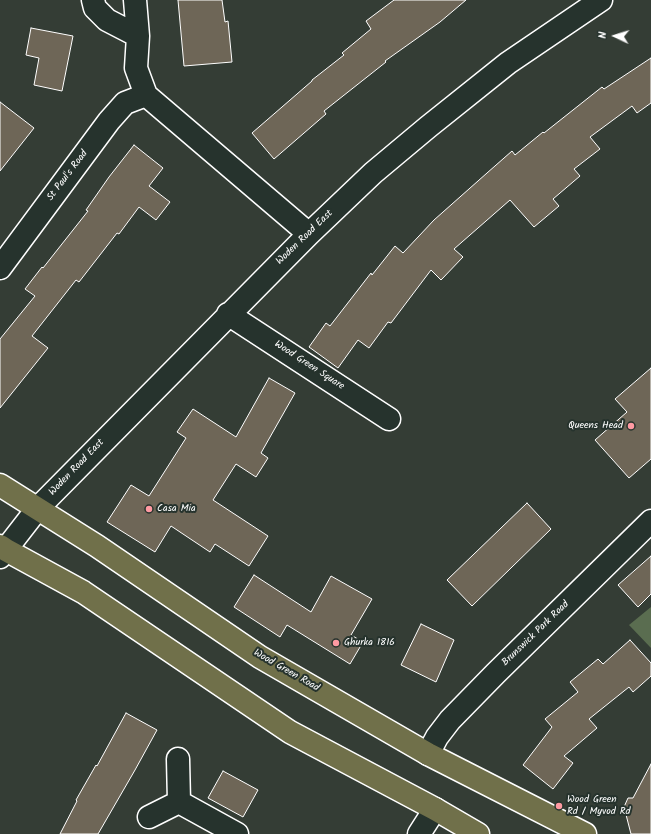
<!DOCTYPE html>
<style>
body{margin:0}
#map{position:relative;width:651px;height:834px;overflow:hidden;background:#343d35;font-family:Kalam,sans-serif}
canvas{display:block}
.north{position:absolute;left:595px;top:16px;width:40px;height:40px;-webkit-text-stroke:3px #26332d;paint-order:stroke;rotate:274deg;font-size:11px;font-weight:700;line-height:16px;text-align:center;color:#fff}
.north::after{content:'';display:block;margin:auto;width:14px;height:18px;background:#fff;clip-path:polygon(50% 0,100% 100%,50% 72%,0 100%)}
</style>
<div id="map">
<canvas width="651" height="834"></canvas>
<div class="north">N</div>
</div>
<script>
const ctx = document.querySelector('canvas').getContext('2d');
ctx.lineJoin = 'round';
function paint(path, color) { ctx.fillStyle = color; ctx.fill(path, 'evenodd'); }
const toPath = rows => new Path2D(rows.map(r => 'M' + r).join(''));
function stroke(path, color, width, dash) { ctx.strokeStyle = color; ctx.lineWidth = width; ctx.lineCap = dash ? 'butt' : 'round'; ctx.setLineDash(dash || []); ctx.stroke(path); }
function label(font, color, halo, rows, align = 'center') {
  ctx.font = font + ' Kalam,sans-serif'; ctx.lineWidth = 4; ctx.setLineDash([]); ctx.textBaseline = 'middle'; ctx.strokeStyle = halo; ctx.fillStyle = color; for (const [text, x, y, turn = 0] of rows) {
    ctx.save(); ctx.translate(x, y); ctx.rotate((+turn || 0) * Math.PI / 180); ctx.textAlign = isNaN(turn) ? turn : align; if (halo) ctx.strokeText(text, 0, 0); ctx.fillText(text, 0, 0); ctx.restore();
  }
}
paint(toPath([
 [651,607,651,648,629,625]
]), '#5a6d50');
const building = toPath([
 [178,0,222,0,225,22,228,21,232,62,184,66,178,0],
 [394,0,466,0,440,22,385,61,386,62,324,111,326,114,274,159,252,133,312,81,312,80,344,55,342,53,371,29,366,21,394,0],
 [31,28,73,36,62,91,34,85,39,58,26,55,31,28],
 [651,58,651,103,637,113,632,106,590,137,600,149,574,169,580,176,553,199,559,206,534,227,510,200,454,249,463,257,441,280,431,270,391,323,388,322,369,348,358,340,338,368,309,347,326,323,330,326,371,273,372,275,395,246,403,253,434,220,487,173,512,151,515,155,543,132,544,133,602,87,604,89,651,58],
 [0,102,34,128,0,171,0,102],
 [134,145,163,168,149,186,170,202,156,220,139,207,119,234,117,233,79,282,76,280,32,336,48,348,0,408,0,339,35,296,25,289,42,267,43,268,88,211,86,210,109,177,134,145],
 [651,368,651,459,629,478,595,440,627,412,615,399,651,368],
 [269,378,295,393,261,453,268,458,256,477,236,464,213,500,268,536,249,566,215,544,210,552,171,526,155,552,107,522,131,485,149,496,186,438,177,432,193,409,236,437,269,378],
 [527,503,551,529,472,606,447,580,527,503],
 [651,556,651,594,638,607,618,585,651,556],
 [254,575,311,612,331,576,372,599,351,635,363,642,350,664,287,625,280,637,234,607,254,575],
 [421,624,454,640,436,682,401,665,421,624],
 [630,640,651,663,651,676,633,692,629,687,589,719,597,728,564,756,573,763,553,789,523,765,552,727,545,719,578,692,570,682,598,659,603,664,630,640],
 [126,713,157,730,135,770,98,834,60,834,77,801,76,800,96,765,97,766,126,713],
 [651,764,651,834,631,834,624,807,628,798,633,798,651,764],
 [223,771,258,790,243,817,208,798,223,771]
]);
paint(building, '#6e6657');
stroke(building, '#fff', 1);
const minor = toPath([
 [93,0,95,8,107,20,138,36],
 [135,0,138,36,136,68,146,95,309,234],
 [0,268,109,121,125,103,146,95],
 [228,314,389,419],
 [0,557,38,508,309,234,373,173,428,127,508,63,601,0],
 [428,754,437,737,450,720,496,673,651,521],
 [178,759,179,802],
 [179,802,237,834],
 [149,817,179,802],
 [419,834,435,809]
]);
const highway = toPath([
 [0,485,97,546,260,657,428,754,585,834],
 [0,546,6,550,83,592,290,732,435,809,478,834]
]);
stroke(minor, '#fff', 25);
stroke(highway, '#fff', 25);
stroke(minor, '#26332d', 22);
stroke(highway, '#70704a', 22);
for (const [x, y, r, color] of [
 [631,426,4,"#ff9aa2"],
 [149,509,4,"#ff9aa2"],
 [336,643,4,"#ff9aa2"],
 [559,806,4,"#ff9aa2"]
]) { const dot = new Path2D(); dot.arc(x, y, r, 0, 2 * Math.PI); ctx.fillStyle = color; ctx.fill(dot); stroke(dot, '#26332d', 1.5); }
label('10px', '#fff', '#26332d', [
 ["St Paul's Road",68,176,-53],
 ["Woden Road East",305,238,-44],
 ["Wood Green Square",309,366,33],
 ["Woden Road East",77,468,-46],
 ["Brunswick Park Road",536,634,-44],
 ["Wood Green Road",286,671,30]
]);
label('10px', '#fff', '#26332d', [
 ["Queens Head",623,426,"right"],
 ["Casa Mia",157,509],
 ["Ghurka 1816",344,643],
 ["Wood Green",567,800],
 ["Rd / Myvod Rd",567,812]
], 'left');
</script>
